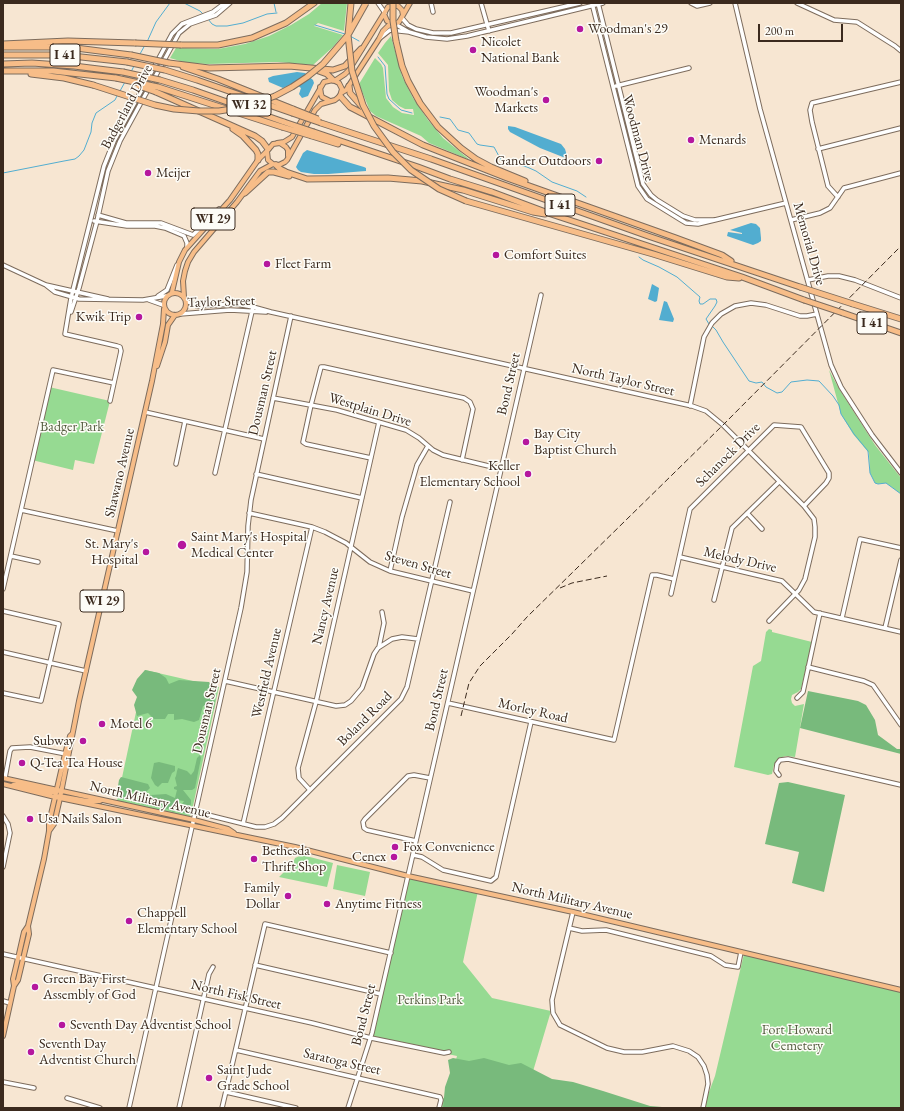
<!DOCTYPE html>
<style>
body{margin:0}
#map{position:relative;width:904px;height:1111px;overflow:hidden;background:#f7e6d2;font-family:"EB Garamond",serif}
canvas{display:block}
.frame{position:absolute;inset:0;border:4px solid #3b2a1e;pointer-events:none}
.scale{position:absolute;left:758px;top:24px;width:85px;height:18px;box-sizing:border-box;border:2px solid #3b2a1e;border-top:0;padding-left:5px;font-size:12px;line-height:14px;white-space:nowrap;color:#3b2a1e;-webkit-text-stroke:3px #fdfcf7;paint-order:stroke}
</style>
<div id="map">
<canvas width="904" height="1111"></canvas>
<div class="frame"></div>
<div class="scale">200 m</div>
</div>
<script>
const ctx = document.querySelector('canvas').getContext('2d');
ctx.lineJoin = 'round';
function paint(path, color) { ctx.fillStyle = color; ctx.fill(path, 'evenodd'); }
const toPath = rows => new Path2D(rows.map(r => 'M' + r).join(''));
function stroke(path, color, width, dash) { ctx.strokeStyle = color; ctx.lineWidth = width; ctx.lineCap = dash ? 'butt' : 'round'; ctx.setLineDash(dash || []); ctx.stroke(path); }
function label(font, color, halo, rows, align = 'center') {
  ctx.font = font + ' "EB Garamond",serif'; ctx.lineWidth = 3; ctx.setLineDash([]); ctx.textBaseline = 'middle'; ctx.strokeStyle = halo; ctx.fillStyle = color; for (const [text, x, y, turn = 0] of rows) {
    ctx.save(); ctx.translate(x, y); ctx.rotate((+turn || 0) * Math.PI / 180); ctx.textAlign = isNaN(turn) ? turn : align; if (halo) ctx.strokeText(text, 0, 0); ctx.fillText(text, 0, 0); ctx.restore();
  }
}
paint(toPath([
 [322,3,347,3,344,31,318,23,314,26,343,35,333,47,313,65,278,62,208,64,187,63,170,58,176,48,218,49,245,44,269,36,291,25,309,14],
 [391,36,402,76,413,98,428,120,443,138,470,160,429,143,421,136,376,116,370,111,359,84,375,58,381,64,383,68,386,98,393,107,402,113,414,115,413,109,405,109,399,106,392,100,389,91,388,65,378,53,385,43],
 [829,370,838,387,875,445,901,478,901,494,886,483,878,484,875,483,870,473,869,453,853,434,841,414],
 [49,387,110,401,94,464,75,460,73,470,32,460],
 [769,629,772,630,772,632,812,642,801,689,798,692,792,695,791,699,792,703,795,706,804,704,795,757,786,756,779,758,774,765,772,774,768,775,734,767,753,666,761,661,766,632],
 [145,670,219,687,191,815,188,817,117,801],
 [302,855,333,863,327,887,279,877,293,863,295,858],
 [337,865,370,872,365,896,333,889],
 [408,876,478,891,463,962,492,998,551,1011,531,1078,649,1108,439,1108,441,1100,446,1096,457,1056,371,1038],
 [744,954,901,990,901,1108,703,1108,715,1076]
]), '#96da92');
paint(toPath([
 [145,670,159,673,166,678,169,684,179,680,209,682,215,690,214,699,215,702,214,709,203,706,199,720,194,722,182,719,174,720,174,714,168,714,165,719,154,719,148,713,137,716,134,705,137,697,132,690,137,679],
 [808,691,858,701,866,705,875,720,878,735,897,749,901,749,901,754,800,728],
 [200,755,201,758,195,788,192,790,183,790,191,800,191,804,187,813,182,813,178,812,184,801,177,800,174,805,175,811,173,812,168,809,141,804,142,800,147,796,151,795,166,794,175,798,177,790,174,789,174,787,177,786,175,778,176,776,177,771,178,768,187,771,191,775,194,771,197,758],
 [159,762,175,766,175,771,172,773,168,783,162,783,158,787,155,785,151,778,154,763],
 [121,777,148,784,150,788,146,792,133,791,130,794,128,797,122,799,117,792,119,780],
 [788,782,845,795,824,892,792,883,799,852,765,844,779,783],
 [453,1058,469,1061,484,1058,509,1065,521,1063,552,1079,573,1082,603,1091,650,1106,674,1108,443,1108,445,1087,450,1073,448,1060]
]), '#78ba7c');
paint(toPath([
 [297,72,305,73,313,80,314,83,308,96,302,98,299,94,301,88,294,83,283,88,269,82,268,78,273,76],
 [508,126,515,127,561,144,565,149,568,159,540,148,510,132,508,129],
 [307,150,364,167,366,168,366,171,328,174,314,174,301,172,298,170,296,167,303,153],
 [751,223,756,224,760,228,761,238,761,241,758,243,753,245,727,236,728,232,742,234,742,233,730,230],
 [652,284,659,288,657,301,655,302,648,299],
 [664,301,667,302,674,319,673,322,659,320]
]), '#52add0');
stroke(toPath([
 [184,3,200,11,204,15],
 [274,3,276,12],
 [208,19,212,24,216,26,227,26,243,23,267,14,277,13],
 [315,25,345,34],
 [350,36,359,41],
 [147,42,156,22,170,3],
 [140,54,145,45],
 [378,57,385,66,387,94,389,99,401,110,412,113],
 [131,72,134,66],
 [120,91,125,82],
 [440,117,450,119,458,130,469,133,477,144,480,145,494,147,501,160,503,161,527,167,536,171,552,182,577,191,586,197],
 [3,173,64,161,75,159,79,156,84,150,91,132,92,123,96,113,115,100,117,96],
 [639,257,643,260,659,267,677,277,700,297,699,301,700,304,703,304,710,299,716,299,717,302,715,306,706,319,709,324],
 [712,326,716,330,723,342,749,381,756,383,762,382,766,387,777,393,782,392,791,382,807,380,819,381,833,396,839,405,841,414,854,434,868,451,870,473,875,483,878,484,886,483,901,494]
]), '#52add0', 1);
const minor = toPath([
 [378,3,385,13],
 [431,3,433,12],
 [481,3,489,31],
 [592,3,636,178,638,186,647,199,681,220,686,223,698,224,786,203],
 [598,3,643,184,651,195,657,200,683,216,695,220,714,220],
 [691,3,697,6,710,3],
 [735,3,760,109,831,365,841,387,872,435,901,473],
 [797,3,834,20,857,22,895,46,901,51],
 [402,18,408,25,416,29,433,33,451,33,580,3],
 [395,24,409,32,426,37,447,39,467,36,603,3],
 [380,38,390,30,409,32],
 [616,86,689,68],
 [818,149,901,128],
 [838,197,828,186,812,122,810,110,812,103,901,82],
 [98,215,126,223,161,223,193,235,219,209],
 [791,220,820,213,830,208,844,188,848,187,901,173],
 [94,221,127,226,155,226,165,228,184,236,187,243,187,247],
 [3,265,46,285,108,299],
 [808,280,828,276,839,276,855,280,901,298],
 [46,285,55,292,79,299,143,300,166,296],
 [158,296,167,290,177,265],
 [149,300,163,305],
 [186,301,197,306,236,304,253,307,271,312,692,406,706,411,723,425,804,506,814,519,815,527,815,537,805,579,799,590,769,621],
 [71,312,79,288,97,221,108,171,120,141,179,33,190,24,216,15,230,3],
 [180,314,230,310,266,312],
 [273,398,337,410,406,430,419,438,433,450,443,455,501,469],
 [110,401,121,351,120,347,117,346,65,334,71,298,104,166,114,141,172,34,182,24,213,12,225,3],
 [690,406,704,337,712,323,721,314,735,306,751,303,766,305,800,316,807,316,817,314],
 [145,412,264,439],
 [371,458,306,444,303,442,311,405,321,367,324,367,464,398,470,402,473,409,462,460],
 [176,464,185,421],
 [215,473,253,307],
 [256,474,362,498],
 [21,510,118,531],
 [249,513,312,527,325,532,346,543,370,562,390,571,473,591],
 [747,513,762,529],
 [11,556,38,562],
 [680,557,782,581,814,612,901,632],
 [390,571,402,517,417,465,428,446],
 [3,589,53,370,114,383],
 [671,594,690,509,774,425,801,427,829,473,829,478,826,483,804,506],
 [714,600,732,528,779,482],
 [3,611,59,624,41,701,3,693],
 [842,618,860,539,901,548],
 [885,628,901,560],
 [379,647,384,623,382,612],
 [3,652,86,671],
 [808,667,864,681,873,685,901,725],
 [225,681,336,706,345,705,351,701,362,688,374,654,378,648,392,639,402,637,418,639],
 [797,698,803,692,820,613],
 [448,703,614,740,652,575,657,575,674,579],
 [779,775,776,771,777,764,780,760,788,759,901,785],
 [5,778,10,751,12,748,30,747,66,754],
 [310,790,299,778,298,768,316,702,379,422],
 [196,812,256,827,265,827,274,824,282,818,401,699,407,687,450,502],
 [3,816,8,824,10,833,3,867],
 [243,824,312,527],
 [416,841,367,830,364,828,363,822,365,819,408,776,414,775,430,778],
 [413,855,422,857,443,870,491,881,496,877,531,722],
 [573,912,552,1000,553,1013,560,1025,607,1048,624,1052,642,1052,673,1046,689,1051,698,1057,704,1066,707,1075,708,1084,703,1108],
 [569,928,582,931,606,930,711,956,725,965,738,967,741,952],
 [3,954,312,1023,371,1038,444,1053,449,1052],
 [255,965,381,994],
 [3,1001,10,1003],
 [236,1050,440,1097,441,1100,439,1108],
 [3,1082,34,1088],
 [226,1092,296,1108],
 [67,1098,100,1108],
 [129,1108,241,608,247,572,248,526,251,500,291,316],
 [179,1108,209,974,213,967],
 [222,1108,265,924,391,953],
 [348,1108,372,1033,541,295]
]);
const major = toPath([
 [384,14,387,21,393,24],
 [336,80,345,74,349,70,388,7,392,6,398,6,402,10,403,15],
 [320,87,321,94,322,97,330,101],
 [341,93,346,90,379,39,383,31,388,26,399,22,410,3],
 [277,143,284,142,292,137,324,82,333,80,339,83,342,89,340,96,335,100,321,104,315,110,287,160,285,162,279,165,273,164,268,160,267,151,273,144,280,143,286,147,288,150,288,156],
 [172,292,179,262,185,250,230,200,258,160,267,151],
 '164 304a11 11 0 1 1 22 0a11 11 0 1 1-22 0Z',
 [184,297,183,281,185,271,188,262,194,252,237,202,257,175,260,171,273,164],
 [157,366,165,342,168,325,175,315],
 [3,778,194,820,228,829,234,833],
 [3,784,55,797,295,847,408,876,573,912,901,990],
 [13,785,23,785,51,792,57,792],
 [59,796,87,801,100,801],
 [49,831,54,824,60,798,79,701,152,381,163,324,164,309],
 [14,986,18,980,29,934,28,926,44,859,49,831,49,823,65,754,70,736,72,734],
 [3,1036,14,986,13,979,19,954,24,932,28,926]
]);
const highway = toPath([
 [396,41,402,66,408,81,420,103,438,127,461,148,476,159,491,167,525,181],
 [3,44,68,41,135,43],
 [181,45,218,45,252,38,286,23,314,3],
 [3,47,68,47,131,55],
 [3,55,63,55,127,62],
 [169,63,209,68,289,66,333,70,345,66,361,49],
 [3,64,32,63,74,66,123,72],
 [183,67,218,79,293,109],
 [165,70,197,80,292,113],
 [316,70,327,74,333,80],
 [3,71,53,71,116,78],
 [31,74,64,78,93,85],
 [160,80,193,90,284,122],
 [349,86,350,93,365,110],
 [158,87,282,127],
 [156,92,255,136,262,141,268,149],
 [340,96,350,107,354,109,423,145,507,178,676,238,722,255,731,261],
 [321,123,431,159,648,236,800,287],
 [233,129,243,136,256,150,258,154,258,160],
 [314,132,418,167,450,179,492,192,551,214,742,277,804,300],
 [312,136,338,144],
 [276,165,280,169,286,172,307,179,388,178,422,181,463,190,533,212,545,214],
 [245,193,268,172,274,172,289,176],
 [466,201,653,254,727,277,739,278],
 [853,304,901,319],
 [843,313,901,333]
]);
stroke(minor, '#7d6c5d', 5.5);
stroke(major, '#7d6c5d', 6);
stroke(highway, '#7d6c5d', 7);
stroke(minor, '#fff', 3.5);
stroke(major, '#f7bd88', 4);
stroke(highway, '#f7bd88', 5);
stroke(toPath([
 [560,588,572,583,607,576],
 [461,716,469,683,480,666,512,634,527,617,723,425,901,246]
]), '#3b2a1e', 1, [6, 3]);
const highwayBridge = toPath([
 [351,3,348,35,352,71,363,105,374,126,393,152,411,170,439,189,466,201],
 [393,3,393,21,396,41],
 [135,43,181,45],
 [131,55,169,63],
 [127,62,165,70],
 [123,72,160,80],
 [116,78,158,87],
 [93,85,155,105,174,109,199,111,219,111,238,108,256,103,275,96,292,87,307,77,323,64,348,35,366,3],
 [139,86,156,92],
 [293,109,318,119],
 [292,113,321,123],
 [284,122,314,132],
 [282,127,312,136],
 [800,287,853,304],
 [804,300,843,313]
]);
stroke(highwayBridge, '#7d6c5d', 7, []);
stroke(highwayBridge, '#f7bd88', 5);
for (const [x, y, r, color] of [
 [580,29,4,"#b5179e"],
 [473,50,4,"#b5179e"],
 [546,100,4,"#b5179e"],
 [691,140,4,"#b5179e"],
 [599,161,4,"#b5179e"],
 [148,173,4,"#b5179e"],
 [496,255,4,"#b5179e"],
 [267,264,4,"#b5179e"],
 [139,317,4,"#b5179e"],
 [526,442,4,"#b5179e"],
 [528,474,4,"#b5179e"],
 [182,545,5,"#b5179e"],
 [146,552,4,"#b5179e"],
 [102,724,4,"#b5179e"],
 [83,741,4,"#b5179e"],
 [22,763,4,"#b5179e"],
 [30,819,4,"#b5179e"],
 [395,847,4,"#b5179e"],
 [394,857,4,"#b5179e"],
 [254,859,4,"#b5179e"],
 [288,896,4,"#b5179e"],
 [327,904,4,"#b5179e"],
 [129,921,4,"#b5179e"],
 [35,987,4,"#b5179e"],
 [62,1025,4,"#b5179e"],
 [31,1052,4,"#b5179e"],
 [209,1078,4,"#b5179e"]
]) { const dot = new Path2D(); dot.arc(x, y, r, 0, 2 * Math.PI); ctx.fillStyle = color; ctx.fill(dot); stroke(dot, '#fdfcf7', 1.5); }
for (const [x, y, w] of [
 [65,55,30],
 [249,105,44],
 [560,205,30],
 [213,219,44],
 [872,323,30],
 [102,601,44]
]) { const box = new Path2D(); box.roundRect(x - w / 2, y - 11, w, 22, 3); ctx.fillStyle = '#fdfcf7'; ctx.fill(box); stroke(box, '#3b2a1e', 1); }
label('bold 13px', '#3b2a1e', null, [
 ["I 41",65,55],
 ["WI 32",249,105],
 ["I 41",560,205],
 ["WI 29",213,219],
 ["I 41",872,323],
 ["WI 29",102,601]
]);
label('14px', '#3b2a1e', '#fdfcf7', [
 ["Woodman's 29",588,29],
 ["Nicolet",481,42],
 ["National Bank",481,58],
 ["Woodman's",538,92,"right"],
 ["Markets",538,108,"right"],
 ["Menards",699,140],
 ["Gander Outdoors",591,161,"right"],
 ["Meijer",156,173],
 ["Comfort Suites",504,255],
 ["Fleet Farm",275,264],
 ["Kwik Trip",131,317,"right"],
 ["Bay City",534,434],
 ["Baptist Church",534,450],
 ["Keller",520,466,"right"],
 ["Elementary School",520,482,"right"],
 ["Saint Mary's Hospital",191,537],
 ["Medical Center",191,553],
 ["St. Mary's",138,544,"right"],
 ["Hospital",138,560,"right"],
 ["Motel 6",110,724],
 ["Subway",75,741,"right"],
 ["Q-Tea Tea House",30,763],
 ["Usa Nails Salon",38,819],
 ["Fox Convenience",403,847],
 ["Bethesda",262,851],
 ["Thrift Shop",262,867],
 ["Cenex",386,857,"right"],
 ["Family",280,888,"right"],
 ["Dollar",280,904,"right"],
 ["Anytime Fitness",335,904],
 ["Chappell",137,913],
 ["Elementary School",137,929],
 ["Green Bay First",43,979],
 ["Assembly of God",43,995],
 ["Seventh Day Adventist School",70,1025],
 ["Seventh Day",39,1044],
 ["Adventist Church",39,1060],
 ["Saint Jude",217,1070],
 ["Grade School",217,1086]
], 'left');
label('14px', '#3b2a1e', '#fdfcf7', [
 ["Badgerland Drive",127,107,-62],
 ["Woodman Drive",638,138,75],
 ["Memorial Drive",809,244,74],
 ["Taylor Street",221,302,-2],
 ["North Taylor Street",623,380,13],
 ["Bond Street",509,384,-77],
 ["Dousman Street",263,393,-77],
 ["Westplain Drive",370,410,17],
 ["Schanock Drive",728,455,-45],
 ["Shawano Avenue",120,473,-77],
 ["Melody Drive",740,560,13],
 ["Steven Street",418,565,16],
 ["Nancy Avenue",326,606,-77],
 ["Westfield Avenue",267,673,-77],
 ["Bond Street",437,700,-77],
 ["Dousman Street",207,711,-77],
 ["Morley Road",533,711,13],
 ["Boland Road",365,719,-45],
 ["North Military Avenue",150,800,13],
 ["North Military Avenue",572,901,13],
 ["North Fisk Street",236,995,13],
 ["Bond Street",364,1015,-76],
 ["Saratoga Street",342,1062,13]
]);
label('14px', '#565f41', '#fdfcf7', [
 ["Badger Park",72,427],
 ["Perkins Park",430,1000],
 ["Fort Howard",797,1030],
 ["Cemetery",797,1046]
]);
</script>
